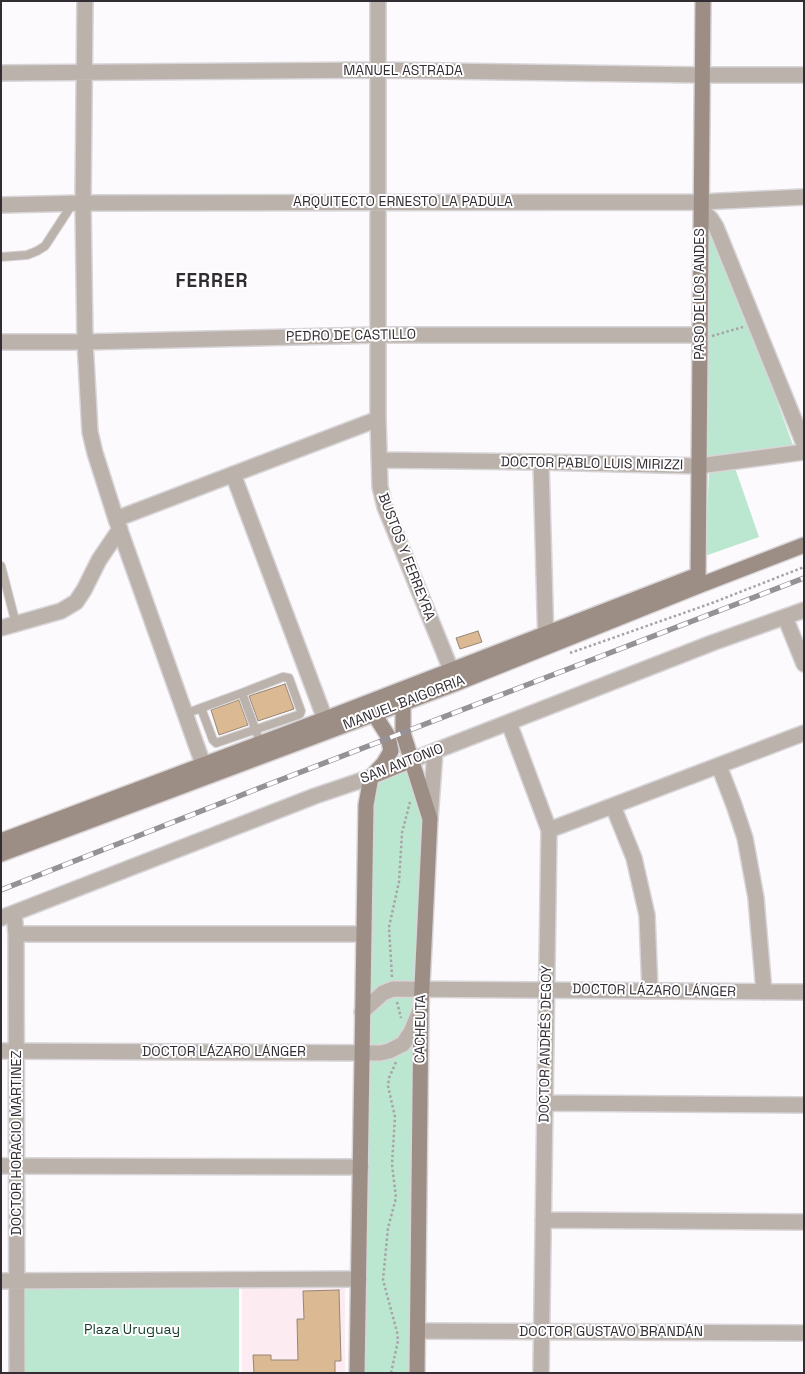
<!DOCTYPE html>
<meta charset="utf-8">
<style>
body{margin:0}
#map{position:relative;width:805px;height:1374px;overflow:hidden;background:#fdfafe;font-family:"Space Grotesk",sans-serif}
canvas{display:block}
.frame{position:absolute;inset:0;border:2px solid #322c33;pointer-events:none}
</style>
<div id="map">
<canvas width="805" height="1374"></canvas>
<div class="frame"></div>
</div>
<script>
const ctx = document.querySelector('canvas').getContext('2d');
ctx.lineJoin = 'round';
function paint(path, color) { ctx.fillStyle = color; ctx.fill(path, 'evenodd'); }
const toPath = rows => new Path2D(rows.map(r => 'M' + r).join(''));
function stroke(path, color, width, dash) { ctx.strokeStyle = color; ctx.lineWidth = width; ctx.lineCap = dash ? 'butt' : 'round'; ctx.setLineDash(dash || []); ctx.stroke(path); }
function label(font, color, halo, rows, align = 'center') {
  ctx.font = font + ' "Space Grotesk",sans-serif'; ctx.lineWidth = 4; ctx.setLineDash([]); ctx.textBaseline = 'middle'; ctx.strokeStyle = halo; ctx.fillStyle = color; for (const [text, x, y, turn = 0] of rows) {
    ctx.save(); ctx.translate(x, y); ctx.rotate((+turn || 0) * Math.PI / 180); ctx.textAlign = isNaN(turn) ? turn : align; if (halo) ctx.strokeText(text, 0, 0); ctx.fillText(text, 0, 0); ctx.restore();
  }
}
paint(toPath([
 [242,1285,345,1285,345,1373,242,1373]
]), '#fcecf1');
paint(toPath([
 [710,230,749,325,793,445,789,449,708,458,708,337],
 [734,465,759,537,705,556,709,474],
 [412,760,427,806,417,1373,357,1373,371,777],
 [239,1286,239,1373,24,1373,24,1287]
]), '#bbe7d0');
const building = toPath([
 [478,631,482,642,460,649,456,638,478,631],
 [285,684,294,709,258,721,249,696,285,684],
 [239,700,248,725,219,735,211,710,239,700],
 [339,1290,341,1361,335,1361,335,1373,254,1373,253,1355,271,1355,271,1360,298,1360,297,1319,304,1319,303,1291,339,1290]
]);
paint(building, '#dbb992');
stroke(building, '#968675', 1);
const lane = toPath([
 [1,257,27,255,37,251,45,246,73,203],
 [1,566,16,624],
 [242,693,261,745],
 [185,714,201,708,242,693,283,677,289,678,301,711,300,714,298,715,216,743,213,740,201,708]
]);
const street = toPath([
 [85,1,83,203,85,342,90,432,95,453,116,519,203,764],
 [378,1,378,419,380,487,385,507,456,682],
 [1,73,378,70,702,75,804,75],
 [1,205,83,203,701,202,804,197],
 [701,209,711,219,716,227,804,444],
 [1,342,85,342,378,335,700,335],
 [379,460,541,462,699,466,804,452],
 [541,462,546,645],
 [233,474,325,719],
 [116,519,378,419],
 [785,617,804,664],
 [1,628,61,611,76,602,84,590,99,560,120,529],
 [509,723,549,830,541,1373],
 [412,760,712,643,804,610],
 [719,766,734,805,745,838,756,898,764,992],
 [613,806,634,858,647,915,650,991],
 [430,819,435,751],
 [549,830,804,733],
 [14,913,16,934,17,1373],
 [1,918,315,796,371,777],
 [16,934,363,934],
 [362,1012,383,993,393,989,804,992],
 [1,1051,380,1053,389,1051,403,1044,411,1032,421,1008],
 [545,1103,804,1105],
 [1,1166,361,1167],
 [543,1220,804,1222],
 [1,1281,359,1279],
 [418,1331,804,1333]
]);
const secondary = toPath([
 [698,584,703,1],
 [401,694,403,703,403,733,430,819,421,1007,417,1373],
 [375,775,412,760],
 [1,841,325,719,698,575],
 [1,854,457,683,698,586,804,545],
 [357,1373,366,805,371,777,384,763,391,751,388,736,374,714,371,704]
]);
stroke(lane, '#d8d5d9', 10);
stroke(street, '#d8d5d9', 18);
stroke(secondary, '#d8d5d9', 18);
stroke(toPath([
 [712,336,743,327],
 [570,653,712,603,804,567],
 [392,977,389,927,399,882,402,833,410,802],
 [397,1002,401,1018],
 [391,1373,398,1341,397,1332,383,1280,388,1228,396,1198,392,1164,395,1117,388,1086,389,1078,396,1062]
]), '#a8a3a9', 2.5, [2.5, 2.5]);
stroke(lane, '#bbb2ab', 8);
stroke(street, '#bbb2ab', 15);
stroke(secondary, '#9c8e85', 15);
const rail = toPath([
 [1,890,262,787,804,578]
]);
stroke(rail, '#969197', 5.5);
stroke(rail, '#fff', 4, [11]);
label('14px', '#322c33', '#fff', [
 ["MANUEL ASTRADA",403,71],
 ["ARQUITECTO ERNESTO LA PADULA",403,202],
 ["PASO DE LOS ANDES",700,294,-90],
 ["PEDRO DE CASTILLO",351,336,-1],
 ["DOCTOR PABLO LUIS MIRIZZI",592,464,1],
 ["BUSTOS Y FERREYRA",406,557,69],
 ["MANUEL BAIGORRIA",404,703,-21],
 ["SAN ANTONIO",402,764,-21],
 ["DOCTOR LÁZARO LÁNGER",654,991,1],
 ["CACHEUTA",421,1029,-89],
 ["DOCTOR ANDRÉS DEGOY",546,1044,-89],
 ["DOCTOR LÁZARO LÁNGER",224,1052],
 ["DOCTOR HORACIO MARTINEZ",17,1143,-90],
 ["DOCTOR GUSTAVO BRANDÁN",611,1332]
]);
label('14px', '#143e2c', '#fff', [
 ["Plaza Uruguay",132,1330]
]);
ctx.letterSpacing = '1px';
label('bold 19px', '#322c33', '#fff', [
 ["FERRER",212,282]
]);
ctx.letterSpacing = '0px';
</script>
